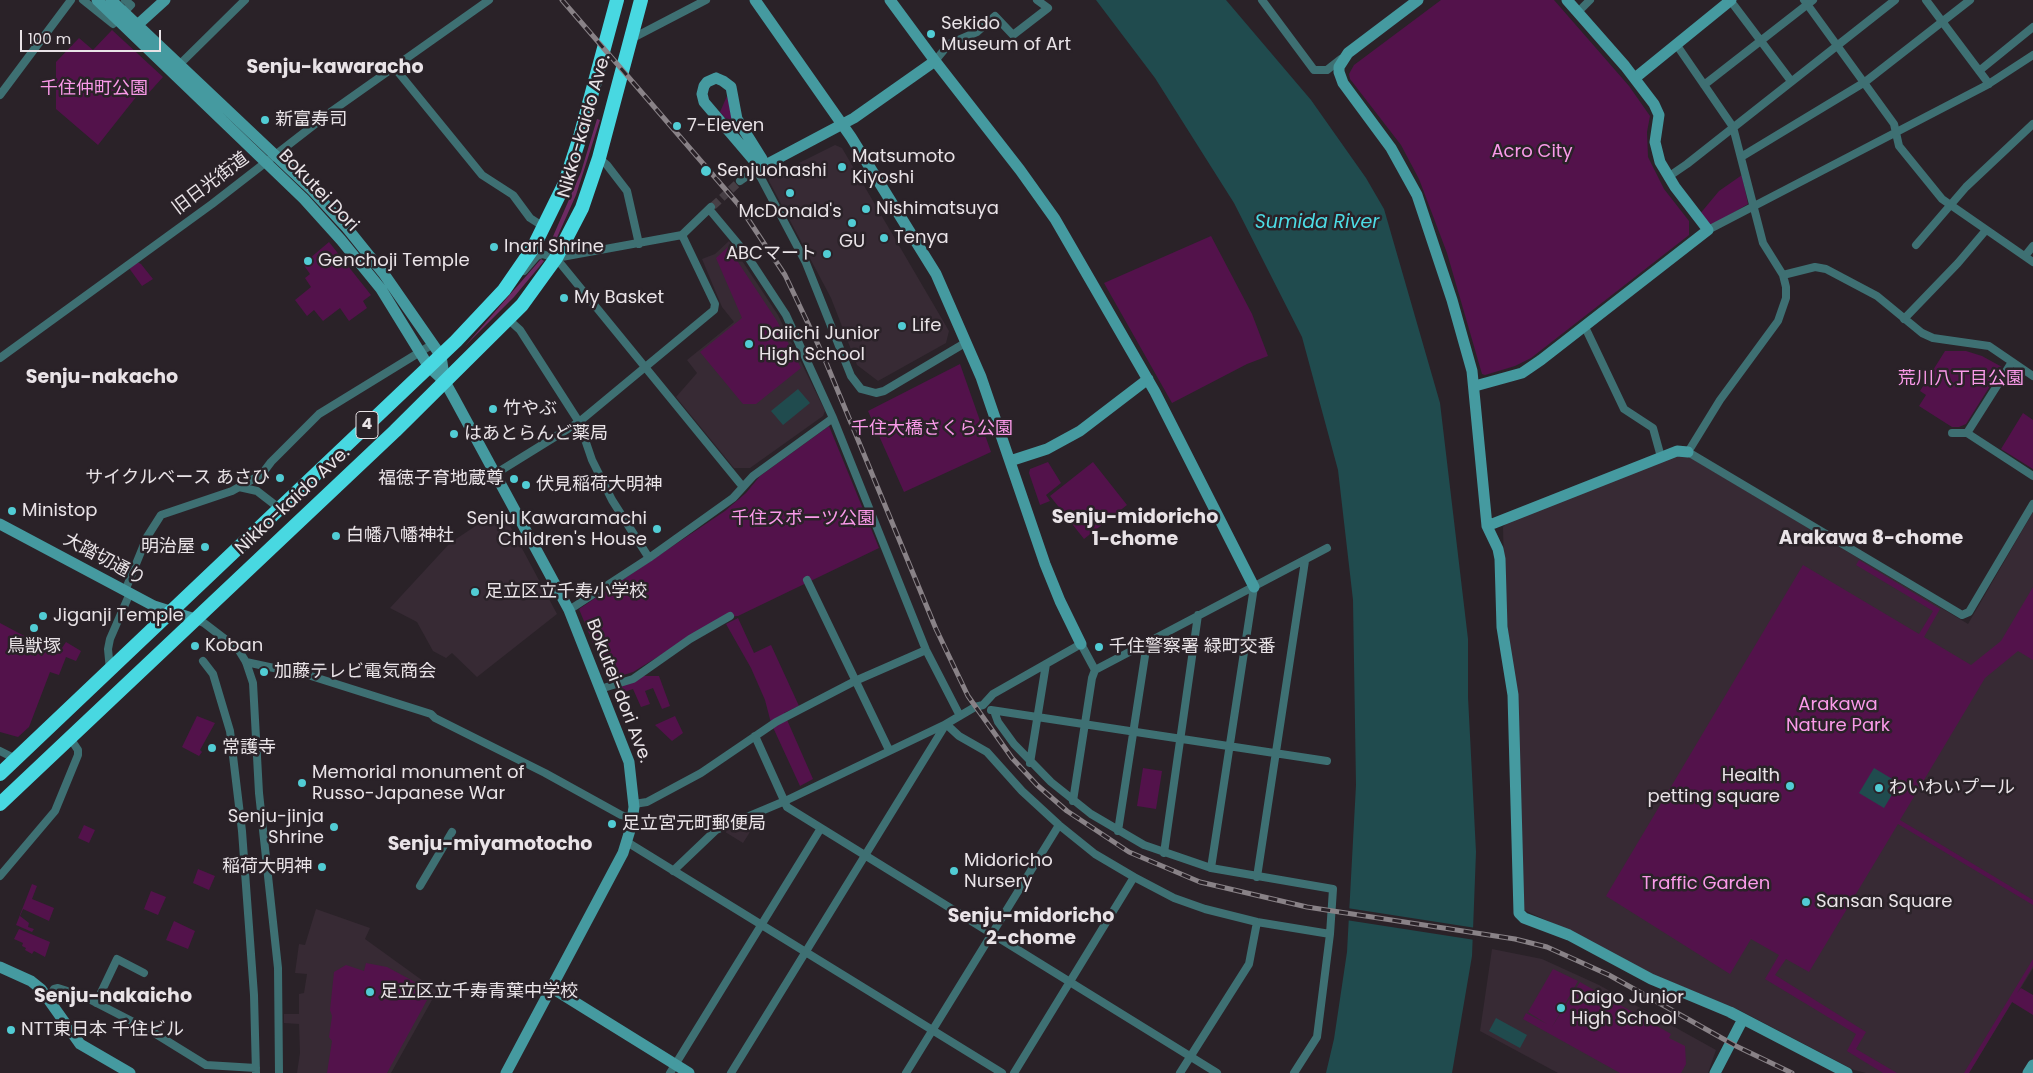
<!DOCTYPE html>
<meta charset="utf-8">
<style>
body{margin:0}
#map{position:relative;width:2033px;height:1073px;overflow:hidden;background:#2a2228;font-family:Poppins,sans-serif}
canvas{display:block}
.scale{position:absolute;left:20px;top:30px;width:141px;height:22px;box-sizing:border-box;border:2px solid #e9e3e7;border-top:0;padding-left:6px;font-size:15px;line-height:18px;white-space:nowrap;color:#e9e3e7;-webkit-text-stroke:4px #2a2228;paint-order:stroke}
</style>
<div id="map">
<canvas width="2033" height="1073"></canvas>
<div class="scale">100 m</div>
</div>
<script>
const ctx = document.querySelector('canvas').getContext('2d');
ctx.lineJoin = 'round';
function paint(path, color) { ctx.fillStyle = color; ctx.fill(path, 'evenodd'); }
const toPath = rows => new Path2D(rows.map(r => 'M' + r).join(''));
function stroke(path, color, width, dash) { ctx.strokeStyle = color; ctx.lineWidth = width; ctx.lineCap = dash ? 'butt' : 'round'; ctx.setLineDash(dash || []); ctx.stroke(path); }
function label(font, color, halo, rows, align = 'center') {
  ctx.font = font + ' Poppins,"Noto Sans JP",sans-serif'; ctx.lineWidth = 5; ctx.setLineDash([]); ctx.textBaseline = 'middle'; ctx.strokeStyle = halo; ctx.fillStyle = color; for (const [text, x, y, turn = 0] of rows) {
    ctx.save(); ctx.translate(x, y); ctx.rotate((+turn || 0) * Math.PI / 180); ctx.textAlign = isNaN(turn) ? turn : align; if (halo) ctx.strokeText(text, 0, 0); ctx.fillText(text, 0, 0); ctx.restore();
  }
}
paint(toPath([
 [835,145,842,148,949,331,946,343,878,381,857,365,831,298,769,181,769,178],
 [729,241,778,315,825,411,823,416,750,468,734,468,676,397,697,373,687,360,734,322,722,307,702,259,715,254],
 [1677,455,1688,456,1968,624,2033,512,2033,968,1969,1073,1866,1073,1854,1070,1739,1010,1656,976,1574,933,1524,910,1510,646,1505,607,1503,527,1507,522],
 [501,509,557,614,477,677,452,653,446,658,433,651,417,622,390,608,450,543],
 [737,824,750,832,743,843,722,830],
 [316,909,370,928,365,939,437,991,391,1073,297,1073,300,1053,299,1024,284,1023,284,1014,299,1014,299,994,304,993,307,974,295,973,299,944,305,945],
 [1492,949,1542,959,1599,985,1716,1050,1708,1073,1558,1073,1480,1031]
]), '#372a34');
paint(toPath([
 [1441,0,1554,0,1629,86,1650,116,1647,132,1648,157,1664,189,1689,221,1689,235,1531,358,1515,366,1485,375,1482,374,1447,253,1419,179,1401,145,1350,79,1349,74,1354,65],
 [112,30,163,77,145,97,140,92,98,145,56,109,56,62,79,38,93,50],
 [727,96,732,118,729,122,720,112],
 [1742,175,1748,204,1709,227,1699,215,1719,191],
 [1211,236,1252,314,1268,356,1247,364,1172,403,1104,283],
 [329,242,371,295,363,301,367,308,349,321,340,308,323,321,314,310,307,316,295,300,311,287,305,278,310,274,303,264],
 [728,247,777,321,801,368,756,404,743,404,700,352,742,318,716,258],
 [137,262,141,264,153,279,142,286,129,268],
 [1945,351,1966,351,1982,356,2002,367,1966,424,1959,427,1952,427,1919,406,1926,395,1920,391],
 [960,364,991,452,904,492,868,411],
 [2023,413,2033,420,2033,469,2001,449],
 [829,426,879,548,738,616,723,617,633,672,608,680,579,609,725,511,746,493,760,476],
 [1048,462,1061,483,1046,495,1050,501,1040,505,1029,473,1030,469],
 [1093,462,1127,505,1084,539,1050,496],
 [1859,560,1940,609,1924,637,1971,665,2001,641,2033,587,2033,660,2018,651,1985,678,1900,820,2033,900,2033,905,1898,824,1809,972,1786,959,1775,975,1866,1032,1856,1049,1897,1073,1883,1073,1847,1051,1856,1034,1765,979,1779,955,1751,939,1730,974,1606,896,1803,565,1919,634,1933,611,1856,565],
 [738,618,754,653,771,645,799,706,784,713,813,779,800,786,771,723,765,700,751,668,726,624],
 [0,623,58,654,66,642,81,651,76,661,66,657,59,675,50,672,29,727,18,737,0,732],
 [643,676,659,676,670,706,662,709,653,688,645,691,650,704,641,707,633,689,621,693,618,685],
 [197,716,215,723,200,750,202,752,199,756,182,747],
 [675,716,683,733,672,741,655,725],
 [1143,768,1162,771,1156,809,1137,806],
 [84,825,95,830,89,843,78,838],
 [198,869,215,876,209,890,193,883],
 [32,884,37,886,32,899,54,908,49,921,23,909,20,916,29,923,28,927,34,929,32,932,16,925],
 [151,891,166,897,158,915,144,909],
 [174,921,195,931,188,949,166,940],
 [19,929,50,942,45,957,34,951,32,954,25,950,26,948,22,946,23,943,14,939],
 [2033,959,2033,966,2017,993,2021,988,2033,995,2033,1015,2012,1002,1969,1073,1964,1073],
 [366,963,387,967,426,988,421,997,427,1000,387,1073,327,1073,332,1041,329,1037,332,1016,330,1010,334,972,346,965,364,971],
 [1553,969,1578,981,1552,1027,1580,982,1671,1034,1669,1038,1685,1046,1686,1064,1681,1073,1620,1073,1523,1019,1526,1013,1547,1024,1528,1012]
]), '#53124b');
paint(toPath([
 [597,119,600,120,576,195,555,242,551,241,581,172],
 [541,259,544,261,514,297,465,346]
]), '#6d2a63');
paint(toPath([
 [1096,0,1226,0,1311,100,1366,178,1384,209,1440,403,1468,639,1468,697,1476,852,1472,956,1452,1073,1326,1073,1334,1039,1347,952,1356,785,1353,600,1338,470,1302,337,1234,203,1155,78],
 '1492 152a6 6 0 1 1 12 0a6 6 0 1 1-12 0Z',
 [798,389,810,403,783,425,771,411],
 [1874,768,1899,783,1884,808,1859,793],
 [1496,1018,1527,1035,1520,1048,1489,1031]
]), '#204b4e');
paint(toPath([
 [1347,908,1476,928,1475,940,1346,920]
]), '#2a2228');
stroke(toPath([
 [713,206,740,181]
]), '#473f45', 8, [8, 4]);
stroke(toPath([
 [83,0,113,24,131,5,125,0],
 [1262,0,1314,70,1327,70,1341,59],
 [1730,0,1791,81],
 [1804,0,1894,124,1899,146,1942,199,2033,262],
 [1926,0,1989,84],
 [1578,12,1590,0],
 [631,39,706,0],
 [1676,44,1733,127,1763,243,1783,275,1786,287,1786,298,1778,321,1720,400,1688,452,1962,615,1969,612,2033,504],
 [935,61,949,44,977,32,995,16,1013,35,1048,8,1037,0],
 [180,64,245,0],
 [394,67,482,175,513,195,530,218,544,227],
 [1979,71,2033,27],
 [1704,85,1813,0],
 [0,95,71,0],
 [1741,157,1865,82,1970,0],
 [599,158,607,165,627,191,639,244],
 [1668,177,1687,164,1895,0],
 [740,181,756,170,761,178,806,263,851,376,861,389,876,393,884,391,965,343],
 [709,209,744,251,786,315,833,418,926,650,960,716],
 [1708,230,1987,85,2033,55],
 [1916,245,1966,187,2033,124],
 [2025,256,2033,246],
 [556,258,743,487],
 [524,271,537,256,542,254,556,258,682,235],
 [1783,275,1815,267,1826,269,1877,296,1922,333,1933,338,1989,346,2033,376],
 [1904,319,1958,263,1986,230],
 [509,320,520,330,579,422,592,460,612,500,649,558],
 [1585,327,1624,409,1653,428,1661,457],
 [0,358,212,204,332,111,489,0],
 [2012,362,1967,433,2033,476],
 [1952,433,1967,433],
 [495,474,579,422,714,310,715,304,682,235,711,207],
 [239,487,257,491,279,508],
 [807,580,889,750],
 [125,591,147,537,161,515,232,491,262,474,271,462,319,414,433,344],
 [569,610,649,558,733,498,753,476,833,418],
 [195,619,204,623,238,649,246,662,253,683,259,793,278,968,279,1073],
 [203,661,213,674,230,731,242,831,254,995,256,1073],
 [246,662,311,676,431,714,435,718,545,773,621,815,632,818],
 [110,670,108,649,110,639,130,593],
 [600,689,633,679,690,639,730,616],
 [991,710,1327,761],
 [994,711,998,722,1014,744,1051,782,1091,814,1144,845,1211,868,1333,889,1330,934],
 [755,736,787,807,1217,1073],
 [0,751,16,759],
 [1030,763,1046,664],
 [1073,801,1092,678,1095,670],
 [634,804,647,802,701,773,776,722,855,681,926,650],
 [1118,831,1147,643],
 [627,842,1002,1073],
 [1164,853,1198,615],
 [1211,868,1254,587],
 [673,871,716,830,785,801,946,724,959,736,987,752,1022,791,1059,825,1095,854,1134,877,1174,898,1205,909,1257,922,1330,934,1317,1037,1294,1073],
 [0,876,55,811,78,755,78,750,70,738],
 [1257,877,1305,561],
 [420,886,452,832],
 [49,998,54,989,58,988,83,996,151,1031,206,1065,256,1068],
 [96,1003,117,959,144,973],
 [670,1073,821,828],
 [731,1073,946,724,975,707,983,705,993,694,1081,644,1095,670,1327,548],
 [906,1073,1059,825],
 [1014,1073,1134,877],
 [1180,1073,1249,964,1257,922]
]), '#3e7073', 8);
stroke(toPath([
 [97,0,304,199,341,240,381,289,429,367,445,382,454,398,569,610,629,762,634,807,631,827,623,853,506,1073],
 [111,0,312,190,347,228,384,274,441,356,445,382],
 [755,0,851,137,936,274,981,377,1045,564,1060,601,1081,644],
 [1418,0,1348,53,1339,67,1339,72,1343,83,1391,148,1417,195,1452,300,1472,371,1487,526,1498,549,1500,559,1502,627,1513,695,1519,913,1524,918,1569,935,1651,979,1730,1012,1847,1073],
 [133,29,165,0],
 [935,61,1020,170,1055,219,1155,392,1254,587],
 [716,78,723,81,731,87,737,119,762,159,762,167,756,163,704,102,702,94,704,86,707,82,716,78],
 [1635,78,1731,0],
 [756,170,854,118,935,61,890,0],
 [1475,386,1522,373,1541,360,1708,230,1675,187,1660,162,1655,142,1659,115,1654,104,1625,66,1567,0],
 [1010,461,1047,449,1080,431,1148,379],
 [0,524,154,606,195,619],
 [1487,526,1677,451,1688,452],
 [0,967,31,981,41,989,80,1044,130,1073],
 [552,988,689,1073],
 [1715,1073,1743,1019],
 [2028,1073,2033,1065]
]), '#459aa0', 11);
stroke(toPath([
 [0,774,456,341,504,290,533,248,565,183,580,137,617,0],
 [0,804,395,431,522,305,556,258,582,208,599,158,641,0]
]), '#48d8e1', 14);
const rail = toPath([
 [562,0,738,204,785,275,823,355,936,629,968,696,1012,758,1037,785,1067,811,1129,852,1200,882,1307,907,1515,939,1547,947,1609,975,1736,1046,1792,1073]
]);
stroke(rail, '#898287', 5);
stroke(rail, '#2a2228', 3, [9]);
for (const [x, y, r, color] of [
 [931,34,5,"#51ccd4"],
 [265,120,5,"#51ccd4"],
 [677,126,5,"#51ccd4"],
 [842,167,5,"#51ccd4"],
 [706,171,6,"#51ccd4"],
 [790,193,5,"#51ccd4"],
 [866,209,5,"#51ccd4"],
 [852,223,5,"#51ccd4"],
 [884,238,5,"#51ccd4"],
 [494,247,5,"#51ccd4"],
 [827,254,5,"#51ccd4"],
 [308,261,5,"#51ccd4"],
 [564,298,5,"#51ccd4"],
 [902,326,5,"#51ccd4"],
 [749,344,5,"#51ccd4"],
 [493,409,5,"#51ccd4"],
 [454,434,5,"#51ccd4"],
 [280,478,5,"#51ccd4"],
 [514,479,5,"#51ccd4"],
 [526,485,5,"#51ccd4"],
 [12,511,5,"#51ccd4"],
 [657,529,5,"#51ccd4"],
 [336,536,5,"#51ccd4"],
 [205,547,5,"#51ccd4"],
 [475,592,5,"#51ccd4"],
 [43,616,5,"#51ccd4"],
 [34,628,5,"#51ccd4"],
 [195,646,5,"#51ccd4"],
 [1099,647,5,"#51ccd4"],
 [264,672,5,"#51ccd4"],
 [212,748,5,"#51ccd4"],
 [302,783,5,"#51ccd4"],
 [1790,786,5,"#51ccd4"],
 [1879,788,5,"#51ccd4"],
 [612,824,5,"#51ccd4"],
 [334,827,5,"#51ccd4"],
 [322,867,5,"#51ccd4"],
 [954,871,5,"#51ccd4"],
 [1806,902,5,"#51ccd4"],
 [370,992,5,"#51ccd4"],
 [1561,1008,5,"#51ccd4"],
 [11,1030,5,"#51ccd4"]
]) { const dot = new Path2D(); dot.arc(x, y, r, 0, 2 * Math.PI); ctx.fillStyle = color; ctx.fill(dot); stroke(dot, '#2a2228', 2); }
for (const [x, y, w] of [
 [367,425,22]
]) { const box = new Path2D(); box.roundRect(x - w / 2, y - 13.5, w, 27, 4); ctx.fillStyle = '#2a2228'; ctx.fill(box); stroke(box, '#e9e3e7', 1); }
label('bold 16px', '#e9e3e7', null, [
 ["4",367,425]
]);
label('18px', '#e9e3e7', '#2a2228', [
 ["Sekido",941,24],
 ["Museum of Art",941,45],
 ["新富寿司",275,120],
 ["7-Eleven",687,126],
 ["Matsumoto",852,157],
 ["Kiyoshi",852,178],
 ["Senjuohashi",717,171],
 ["Nishimatsuya",876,209],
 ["McDonald's",790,212,"center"],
 ["Tenya",894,238],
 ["GU",852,242,"center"],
 ["Inari Shrine",504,247],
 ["ABCマート",817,254,"right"],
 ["Genchoji Temple",318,261],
 ["My Basket",574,298],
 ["Life",912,326],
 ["Daiichi Junior",759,334],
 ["High School",759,355],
 ["竹やぶ",503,409],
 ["はあとらんど薬局",464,434],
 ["サイクルベース あさひ",270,478,"right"],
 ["福徳子育地蔵尊",504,479,"right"],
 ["伏見稲荷大明神",536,485],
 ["Ministop",22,511],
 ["Senju Kawaramachi",647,519,"right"],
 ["Children's House",647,540,"right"],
 ["白幡八幡神社",346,536],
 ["明治屋",195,547,"right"],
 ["足立区立千寿小学校",485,592],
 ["Jiganji Temple",53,616],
 ["Koban",205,646],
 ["鳥獣塚",34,647,"center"],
 ["千住警察署 緑町交番",1109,647],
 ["加藤テレビ電気商会",274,672],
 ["常護寺",222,748],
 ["Memorial monument of",312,773],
 ["Russo-Japanese War",312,794],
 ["Health",1780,776,"right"],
 ["petting square",1780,797,"right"],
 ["わいわいプール",1889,788],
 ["Senju-jinja",324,817,"right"],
 ["Shrine",324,838,"right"],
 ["足立宮元町郵便局",622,824],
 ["Midoricho",964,861],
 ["Nursery",964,882],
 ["稲荷大明神",312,867,"right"],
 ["Sansan Square",1816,902],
 ["足立区立千寿青葉中学校",380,992],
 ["Daigo Junior",1571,998],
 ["High School",1571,1019],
 ["NTT東日本 千住ビル",21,1030]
], 'left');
label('18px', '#fa9ae9', '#2a2228', [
 ["千住仲町公園",94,89],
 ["Acro City",1532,152],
 ["荒川八丁目公園",1961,379],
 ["千住大橋さくら公園",932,429],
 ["千住スポーツ公園",803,519],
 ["Arakawa",1838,705],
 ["Nature Park",1838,726],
 ["Traffic Garden",1706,884]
]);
label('18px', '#e9e3e7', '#2a2228', [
 ["Nikko-kaido Ave.",585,126,-74],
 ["旧日光街道",211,184,-37],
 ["Bokutei Dori",318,191,46],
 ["Nikko-kaido Ave.",293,501,-43],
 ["大踏切通り",104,560,28],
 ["Bokutei-dori Ave.",618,691,69]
]);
label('bold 19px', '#e9e3e7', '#2a2228', [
 ["Senju-kawaracho",335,68],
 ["Senju-nakacho",102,378],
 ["Senju-midoricho",1135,518],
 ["1-chome",1135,540],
 ["Arakawa 8-chome",1871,539],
 ["Senju-miyamotocho",490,845],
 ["Senju-midoricho",1031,917],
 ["2-chome",1031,939],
 ["Senju-nakaicho",113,997]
]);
label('italic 19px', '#4cdce5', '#2a2228', [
 ["Sumida River",1317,223]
]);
</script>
